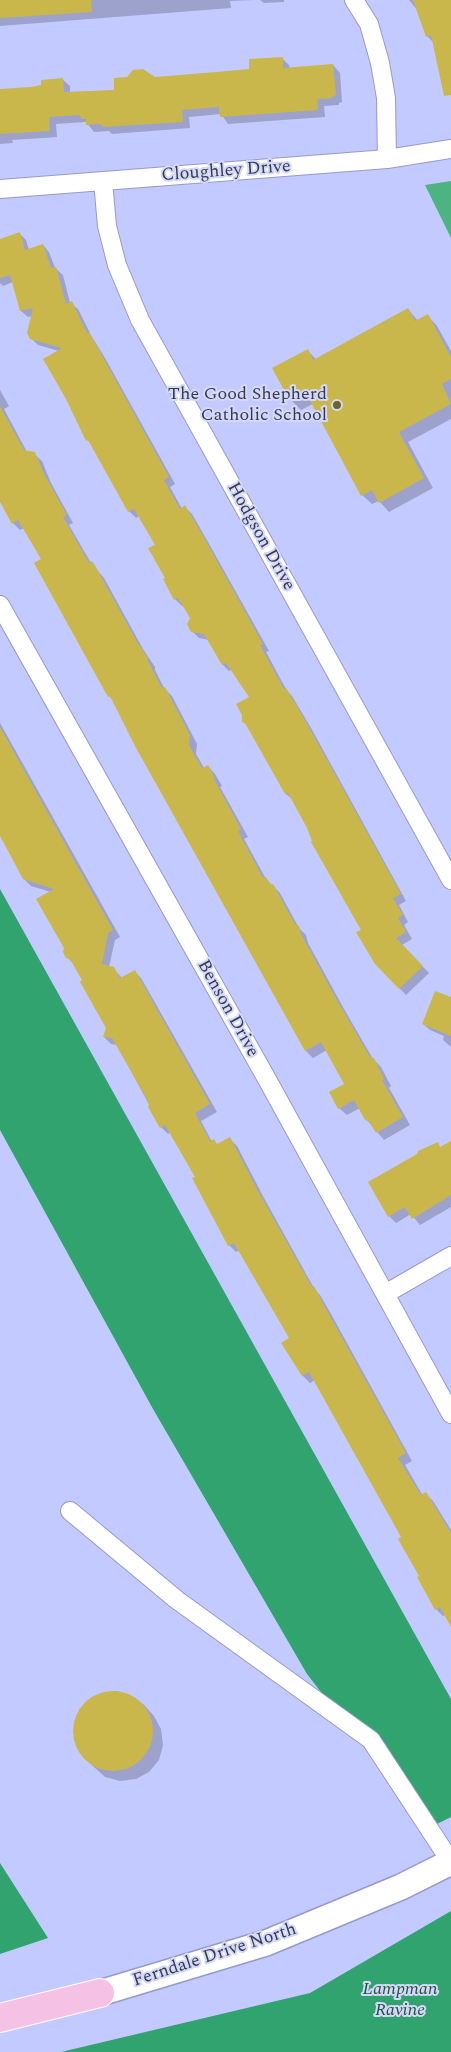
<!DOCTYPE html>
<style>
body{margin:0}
canvas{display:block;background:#c3caff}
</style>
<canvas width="451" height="2052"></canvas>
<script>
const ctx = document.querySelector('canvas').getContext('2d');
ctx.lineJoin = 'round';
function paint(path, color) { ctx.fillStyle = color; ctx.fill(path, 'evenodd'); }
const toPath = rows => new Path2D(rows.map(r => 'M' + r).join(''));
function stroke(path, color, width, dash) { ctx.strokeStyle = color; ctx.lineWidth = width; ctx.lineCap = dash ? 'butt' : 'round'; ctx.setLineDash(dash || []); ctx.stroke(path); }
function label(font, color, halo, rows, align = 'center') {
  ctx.font = font + ' Spectral,serif'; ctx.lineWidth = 4; ctx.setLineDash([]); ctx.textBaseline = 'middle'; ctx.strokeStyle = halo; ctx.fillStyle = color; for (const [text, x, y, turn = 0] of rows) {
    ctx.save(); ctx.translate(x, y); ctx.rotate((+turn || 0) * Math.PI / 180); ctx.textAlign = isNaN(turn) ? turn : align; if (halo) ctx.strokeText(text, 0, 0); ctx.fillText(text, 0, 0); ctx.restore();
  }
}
paint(toPath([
 [451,181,451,238,425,185]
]), '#4cb381');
paint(toPath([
 [0,889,451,1699,451,1817,427,1829,307,1674,153,1409,0,1130],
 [0,1863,48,1938,0,1954],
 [451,1911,451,2052,61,2052,310,1993]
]), '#30a36f');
paint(toPath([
 [0,0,255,0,230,1,231,8,0,26],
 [260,0,284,0,284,2,264,3],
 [409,0,451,0,451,93,434,43,427,36,418,11],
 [282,58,289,65,290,69,333,65,340,73,342,102,339,103,339,105,324,106,325,117,228,124,221,114,189,117,190,128,112,134,109,131,94,132,86,122,56,124,57,137,12,140,13,143,0,144,0,90,31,88,62,79,70,86,70,93,116,91,154,78,251,70],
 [19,233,26,240,29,250,43,245,49,252,55,268,63,275,70,303,78,309,92,337,105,358,175,484,170,487,182,509,185,507,192,514,208,542,269,651,266,652,287,691,292,696,311,728,406,901,399,905,408,922,404,925,412,939,402,945,429,973,406,995,376,963,362,930,293,800,286,794,250,728,243,722,251,698,232,669,229,671,223,665,209,640,199,638,192,631,192,618,184,605,182,606,175,599,156,545,139,516,136,518,129,511,92,444,88,440,67,398,59,351,38,345,31,338,33,316,28,317,21,311,13,282,3,286,0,283,0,240],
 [408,309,418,321,428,316,437,326,451,351,451,419,408,442,433,488,389,512,379,501,372,504,362,495,313,404,301,410,291,400,274,368,307,350,316,359],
 [0,390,9,406,4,409,27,452,34,454,42,461,51,483,73,523,69,525,91,563,104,578,143,649,155,667,155,670,164,688,172,696,197,744,196,754,204,768,208,766,215,774,222,786,220,787,248,837,244,839,266,879,280,893,299,928,306,935,308,943,344,1009,373,1059,381,1067,391,1086,389,1088,410,1125,384,1140,366,1119,360,1108,347,1115,339,1108,346,1084,327,1050,313,1058,306,1051,136,745,114,701,109,696,42,560,24,528,20,530,13,523,0,500],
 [0,723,120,937,115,940,109,967,113,968,122,978,134,971,141,978,217,1112,201,1121,212,1142,218,1145,230,1139,237,1146,264,1198,315,1290,320,1295,331,1314,412,1461,405,1465,423,1496,426,1494,433,1501,451,1530,451,1624,446,1615,443,1616,436,1609,419,1578,421,1576,403,1538,315,1380,310,1383,303,1376,283,1343,291,1339,240,1250,236,1252,229,1245,196,1177,171,1132,168,1134,161,1127,117,1045,111,1044,104,1037,107,1028,84,981,75,965,67,957,51,892,31,886,24,879,0,834],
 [451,999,451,1047,443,1040,444,1036,430,1030,423,1024],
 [451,1142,451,1207,420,1225,411,1214,396,1223,389,1216,437,1144,441,1148],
 [117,1691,132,1696,144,1705,154,1716,161,1729,163,1745,159,1760,149,1772,136,1779,120,1781,105,1777,83,1757,76,1743,74,1728,78,1713,88,1701,101,1693]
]), '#0003');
paint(toPath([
 [0,0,91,0,92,12,0,18],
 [413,0,451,0,451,95,444,96,431,35,426,37],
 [283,57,283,68,333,64,336,95,332,96,333,98,317,99,318,110,220,117,219,107,182,110,183,122,104,127,100,124,86,125,86,119,81,119,80,115,49,117,50,131,0,134,0,89,31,87,41,85,41,80,63,78,64,92,114,90,114,78,127,77,133,70,143,69,155,77,216,72,249,69,249,59],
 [20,232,25,250,43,244,51,268,56,267,66,304,72,301,87,333,89,332,99,350,169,477,164,480,180,509,185,505,202,534,263,644,260,645,284,689,286,688,305,720,401,894,393,898,403,915,398,918,406,932,396,938,423,966,399,989,375,964,356,932,361,930,311,842,312,841,307,828,288,793,285,794,245,723,242,722,242,715,236,704,249,697,226,663,222,665,204,634,191,632,187,624,190,618,178,598,174,600,163,579,165,578,148,548,155,545,134,509,128,512,88,440,86,441,66,399,43,359,62,348,30,339,27,333,33,308,20,311,10,275,0,278,0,239],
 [408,308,415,321,428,314,451,357,451,379,442,384,451,404,399,432,424,478,379,503,372,490,361,496,306,393,290,401,272,368,308,349,313,360],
 [0,406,24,450,35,452,44,474,67,515,63,517,89,563,92,561,97,569,136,640,148,658,148,661,162,688,165,687,190,735,189,745,202,768,208,765,215,778,214,779,241,829,238,831,263,878,266,877,271,885,273,884,295,924,299,926,301,934,337,1000,370,1057,374,1058,384,1079,382,1080,403,1117,376,1133,369,1121,365,1120,354,1100,338,1109,329,1092,344,1084,321,1042,305,1051,135,746,110,696,108,697,34,563,41,559,18,520,12,524,0,502],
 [0,727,113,930,108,933,102,964,114,967,120,978,135,970,210,1104,195,1113,210,1141,214,1139,217,1144,230,1137,257,1189,312,1287,314,1286,324,1305,406,1453,398,1458,421,1495,426,1492,451,1533,451,1627,440,1607,435,1610,417,1577,419,1576,398,1539,401,1537,309,1372,302,1376,281,1343,289,1338,234,1243,228,1246,192,1178,195,1177,165,1125,160,1128,148,1107,149,1104,144,1094,112,1038,103,1037,106,1028,80,982,82,980,70,959,66,958,63,952,64,948,36,899,54,889,23,879,0,836],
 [435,991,451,997,451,1036,422,1024],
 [451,1141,451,1195,412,1219,405,1207,388,1217,368,1182,417,1154,418,1151,438,1142,440,1147],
 '73 1731a40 40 0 1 1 80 0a40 40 0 1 1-80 0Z'
]), '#c9b74c');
const minor = toPath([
 [354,0,369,24,380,63,386,98,387,159],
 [103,181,107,226,117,265,140,320,451,880],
 [0,189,387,159,451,149],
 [0,605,268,1081,451,1414],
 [385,1294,451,1256],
 [70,1511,177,1600,371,1740,451,1862]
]);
const secondary = toPath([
 [100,1993,266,1943,401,1887,451,1862]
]);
const primary = toPath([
 [0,2018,100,1993]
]);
stroke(minor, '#959acd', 20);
stroke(secondary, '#959acd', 28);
stroke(primary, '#fff', 30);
stroke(minor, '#fff', 18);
stroke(secondary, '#fff', 25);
stroke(primary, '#f5c2e5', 28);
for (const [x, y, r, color] of [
 [337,405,5,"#6c632f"]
]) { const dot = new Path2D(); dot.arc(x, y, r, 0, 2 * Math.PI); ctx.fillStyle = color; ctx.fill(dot); stroke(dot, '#d4d9f9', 2); }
label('18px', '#37394e', '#d4d9f9', [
 ["Cloughley Drive",226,172,-4],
 ["Hodgson Drive",260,537,61],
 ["Benson Drive",227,1009,61],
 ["Ferndale Drive North",215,1956,-18]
]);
label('18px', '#37394e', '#d4d9f9', [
 ["The Good Shepherd",327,395],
 ["Catholic School",327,416]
], 'right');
label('italic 18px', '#25523b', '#d4d9f9', [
 ["Lampman",400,1990],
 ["Ravine",400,2011]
]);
</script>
